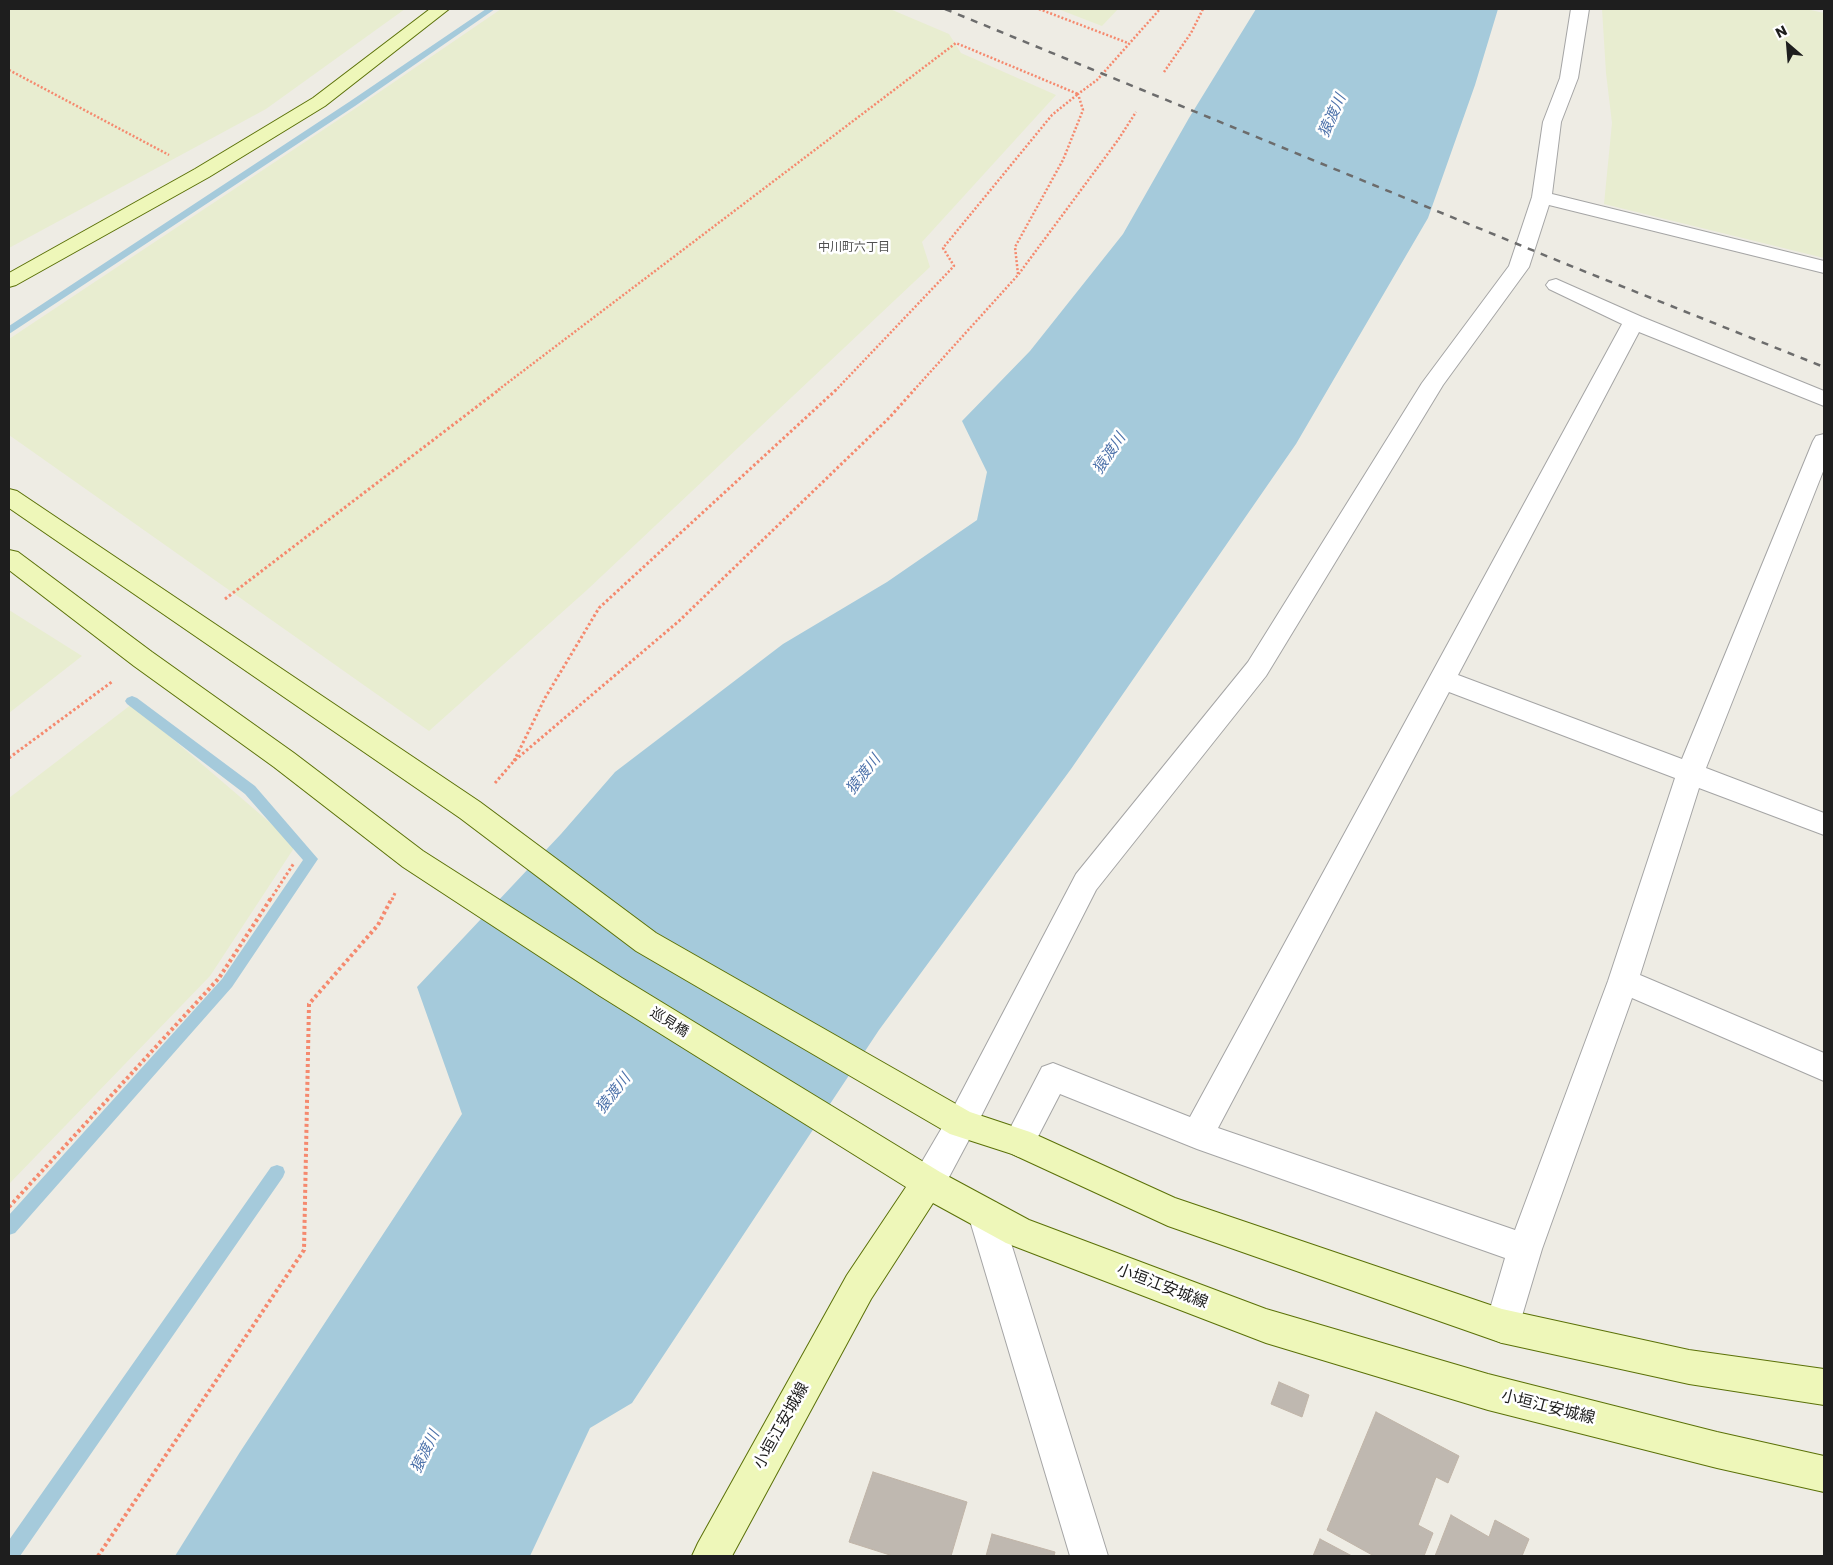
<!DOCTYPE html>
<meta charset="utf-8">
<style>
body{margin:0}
#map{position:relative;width:1833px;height:1565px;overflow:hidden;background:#eeece4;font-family:Poppins,sans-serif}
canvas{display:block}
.frame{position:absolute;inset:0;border:10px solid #1e1e1e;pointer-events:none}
.north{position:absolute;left:1763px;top:20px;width:50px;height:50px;-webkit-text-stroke:4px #fff;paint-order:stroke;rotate:333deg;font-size:14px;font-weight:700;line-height:20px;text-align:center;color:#1e1e1e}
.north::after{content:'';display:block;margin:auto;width:18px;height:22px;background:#1e1e1e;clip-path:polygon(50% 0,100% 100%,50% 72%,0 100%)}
</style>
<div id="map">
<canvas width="1833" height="1565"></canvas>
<div class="frame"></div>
<div class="north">N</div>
</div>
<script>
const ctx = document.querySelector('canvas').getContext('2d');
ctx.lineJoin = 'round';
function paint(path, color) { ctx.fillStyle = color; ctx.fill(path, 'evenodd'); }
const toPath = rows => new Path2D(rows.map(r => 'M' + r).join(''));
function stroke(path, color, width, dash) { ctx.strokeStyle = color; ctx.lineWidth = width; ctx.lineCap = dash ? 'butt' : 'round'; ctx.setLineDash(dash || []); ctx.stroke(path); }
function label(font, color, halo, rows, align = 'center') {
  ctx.font = font + ' Poppins,"Noto Sans JP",sans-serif'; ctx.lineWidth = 5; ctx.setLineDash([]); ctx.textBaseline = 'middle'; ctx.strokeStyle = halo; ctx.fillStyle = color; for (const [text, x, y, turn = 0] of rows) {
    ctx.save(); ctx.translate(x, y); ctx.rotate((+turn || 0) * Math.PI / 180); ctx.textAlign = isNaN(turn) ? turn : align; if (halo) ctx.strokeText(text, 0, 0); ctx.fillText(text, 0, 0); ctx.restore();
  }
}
paint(toPath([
 [9,9,405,9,266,109,9,248],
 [501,9,890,9,949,34,961,53,1056,95,922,242,930,267,587,590,429,731,9,435,9,339,359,106],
 [1058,9,1118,9,1102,26],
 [1602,9,1806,9,1824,13,1824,258,1604,204,1612,123,1606,73],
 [9,610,82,656,9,713],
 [132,704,296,845,210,976,9,1184,9,798]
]), '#e8edd0');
paint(toPath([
 [1256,9,1498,9,1475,85,1428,218,1296,444,1071,769,879,1030,632,1403,590,1428,530,1556,175,1556,240,1452,462,1114,417,987,561,834,615,772,783,644,887,582,977,520,987,472,962,421,1030,351,1123,234,1189,118]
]), '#a5cadb');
paint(toPath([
 [486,9,495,9,355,106,9,334,9,326,349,102,486,9],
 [132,696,137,698,255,786,318,859,232,987,15,1233,9,1235,9,1215,222,979,303,860,245,794,127,704,125,701,127,698,132,696],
 [277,1165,283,1167,285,1172,283,1177,20,1556,9,1556,9,1540,271,1167,277,1165]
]), '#a5cadb');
const building = toPath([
 [1279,1382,1309,1395,1302,1417,1271,1404,1279,1382],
 [1376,1412,1459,1456,1448,1483,1436,1477,1418,1525,1433,1533,1424,1556,1374,1556,1327,1530,1376,1412],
 [873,1472,967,1502,951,1556,893,1556,849,1542,873,1472],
 [1451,1515,1489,1537,1495,1520,1529,1539,1522,1556,1435,1556,1451,1515],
 [992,1534,1055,1552,1054,1556,986,1556,992,1534],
 [1320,1539,1352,1556,1313,1556,1320,1539]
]);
paint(building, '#bfb8b0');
stroke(building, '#c0b4a7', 1);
const street = toPath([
 [1571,9,1589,9,1578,78,1561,122,1552,194,1824,261,1824,273,1549,205,1529,267,1443,385,1266,676,1096,890,972,1134,940,1194,928,1198,916,1194,912,1183,916,1172,950,1114,1076,874,1248,662,1422,383,1509,266,1532,197,1543,122,1560,78,1571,9],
 [1556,279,1642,317,1824,391,1824,406,1639,332,1458,675,1682,759,1813,441,1816,436,1824,434,1824,469,1706,768,1824,813,1824,835,1699,788,1640,975,1824,1053,1824,1081,1632,998,1542,1249,1519,1326,1514,1338,1502,1343,1490,1338,1485,1326,1505,1258,1197,1149,1060,1094,1030,1152,1019,1157,1008,1152,1003,1142,1042,1067,1053,1063,1190,1117,1622,324,1549,289,1546,285,1549,281,1556,279],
 [1449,692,1675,778,1608,981,1515,1230,1218,1128,1449,692],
 [985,1199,997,1203,1002,1214,1108,1556,1070,1556,968,1214,973,1203,985,1199]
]);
const secondary = toPath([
 [430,9,449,9,325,106,209,177,16,285,9,287,9,273,195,169,313,98,430,9],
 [9,489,17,491,480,802,656,933,970,1112,1030,1132,1175,1198,1502,1309,1689,1350,1824,1369,1824,1405,1689,1384,1502,1343,1168,1226,1012,1154,950,1134,636,951,460,818,9,508,9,489],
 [9,550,18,552,152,652,294,753,423,851,622,978,940,1172,1029,1220,1266,1309,1488,1374,1717,1432,1824,1456,1824,1492,1717,1468,1488,1410,1266,1343,1006,1243,933,1203,871,1299,732,1556,692,1556,698,1543,847,1275,906,1187,600,996,403,867,274,767,134,666,9,570,9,550]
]);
stroke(street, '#a5a5a5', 2);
stroke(secondary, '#5b7108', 2);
stroke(toPath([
 [1039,9,1128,43],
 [9,70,169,155],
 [1164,72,1191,33,1203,9],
 [1018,274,1015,247,1063,160,1083,110,1078,94,1097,80,1160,9],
 [498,390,956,43,1078,94,1052,115,943,248,954,266,836,390],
 [914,390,1018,275,1118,140,1136,112]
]), '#f5896e', 2.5, [2, 2]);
stroke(toPath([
 [225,599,500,389],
 [9,758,113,681],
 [514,761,545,698,599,608,837,389],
 [495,783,514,761,679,621,889,418,915,389],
 [270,900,294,863],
 [392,900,395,893]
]), '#f5896e', 3, [2.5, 2.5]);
stroke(toPath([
 [9,1207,219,978,271,898],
 [98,1556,304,1250,309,1004,378,925,392,898]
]), '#f5896e', 4, [3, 3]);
paint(street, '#fff');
paint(secondary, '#eef7b9');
stroke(toPath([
 [945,9,1566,264,1824,367]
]), '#6c6c6c', 2.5, [7, 7]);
label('12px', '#515151', '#fff', [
 ["中川町六丁目",854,248]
]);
label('14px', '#1e1e1e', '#fff', [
 ["巡見橋",669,1023,32]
]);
label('italic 15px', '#4d72aa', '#fff', [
 ["猿渡川",1333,116,-66],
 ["猿渡川",1110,454,-56],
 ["猿渡川",864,775,-52],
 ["猿渡川",614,1094,-52],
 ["猿渡川",426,1452,-64]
]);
label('16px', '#1e1e1e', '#fff', [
 ["小垣江安城線",1162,1287,21],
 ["小垣江安城線",1548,1408,14],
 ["小垣江安城線",782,1426,-61]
]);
</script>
